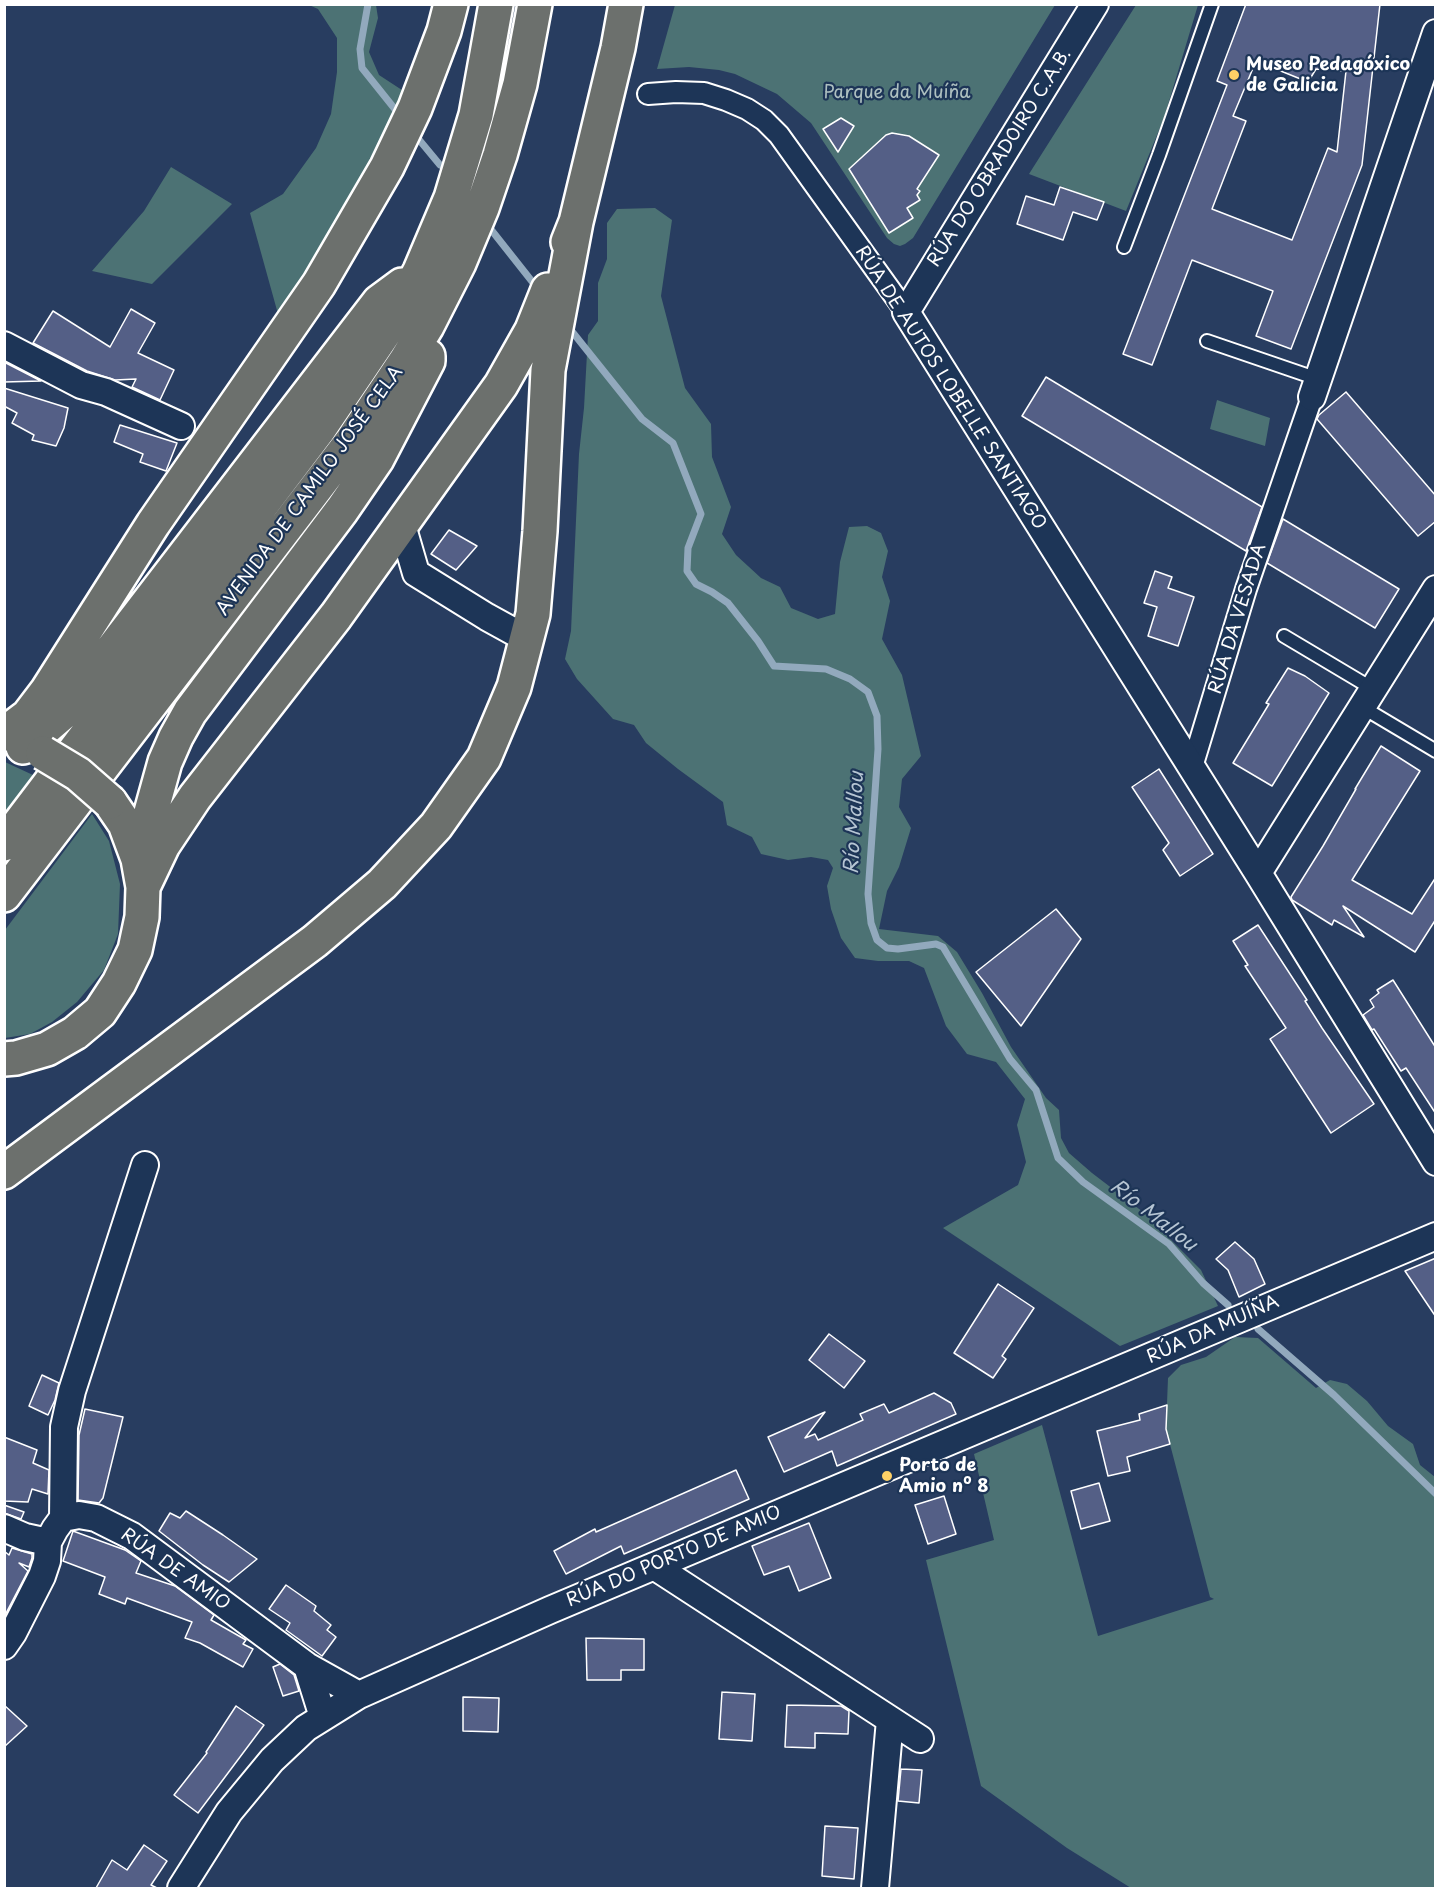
<!DOCTYPE html>
<meta charset="utf-8">
<style>
body{margin:0}
#map{position:relative;width:1440px;height:1893px;overflow:hidden;background:#283d60;font-family:"Playpen Sans",sans-serif}
canvas{display:block}
.frame{position:absolute;inset:0;border:6px solid #fff;pointer-events:none}
</style>
<div id="map">
<canvas width="1440" height="1893"></canvas>
<div class="frame"></div>
</div>
<script>
const ctx = document.querySelector('canvas').getContext('2d');
ctx.lineJoin = 'round';
function paint(path, color) { ctx.fillStyle = color; ctx.fill(path, 'evenodd'); }
const toPath = rows => new Path2D(rows.map(r => 'M' + r).join(''));
function stroke(path, color, width, dash) { ctx.strokeStyle = color; ctx.lineWidth = width; ctx.lineCap = dash ? 'butt' : 'round'; ctx.setLineDash(dash || []); ctx.stroke(path); }
function label(font, color, halo, rows, align = 'center') {
  ctx.font = font + ' "Playpen Sans",sans-serif'; ctx.lineWidth = 4.5; ctx.setLineDash([]); ctx.textBaseline = 'middle'; ctx.strokeStyle = halo; ctx.fillStyle = color; for (const [text, x, y, turn = 0] of rows) {
    ctx.save(); ctx.translate(x, y); ctx.rotate((+turn || 0) * Math.PI / 180); ctx.textAlign = isNaN(turn) ? turn : align; if (halo) ctx.strokeText(text, 0, 0); ctx.fillText(text, 0, 0); ctx.restore();
  }
}
paint(toPath([
 [309,5,376,5,378,18,369,52,379,75,405,92,330,240,278,314,250,213,283,194,316,148,331,114,337,72,337,38,318,9],
 [675,5,1055,5,913,238,905,244,900,246,894,244,887,238,811,123,777,94,735,74,719,70,689,67,657,69],
 [1136,5,1198,5,1164,118,1126,211,1029,174],
 [171,167,232,204,152,284,92,271,144,211],
 [655,208,672,220,661,296,685,388,711,424,712,457,731,507,722,534,736,555,761,578,780,587,791,608,818,619,835,614,840,562,849,527,867,526,881,533,888,551,882,577,890,601,882,639,902,675,921,756,902,779,899,807,911,828,899,867,887,891,879,929,938,936,957,952,982,993,1011,1047,1046,1098,1059,1110,1061,1138,1069,1153,1092,1173,1143,1212,1201,1270,1218,1306,1120,1346,943,1228,1018,1185,1026,1162,1017,1125,1025,1099,996,1062,967,1054,946,1026,924,968,909,961,878,961,855,958,841,938,831,909,827,886,833,868,828,860,811,857,788,860,761,854,752,837,727,825,723,802,678,769,646,743,634,725,613,719,577,679,565,659,571,631,579,454,584,408,588,335,598,321,598,283,607,259,607,223,617,209],
 [1217,400,1270,418,1265,446,1210,429],
 [5,762,33,775,5,813],
 [92,814,109,841,120,884,118,934,104,970,77,1002,52,1022,30,1034,5,1038,5,930],
 [1235,1337,1258,1338,1316,1388,1330,1380,1347,1384,1367,1401,1388,1426,1413,1444,1420,1465,1435,1477,1435,1888,1131,1888,1067,1848,981,1786,926,1560,994,1540,974,1454,1042,1425,1098,1636,1214,1599,1210,1597,1166,1429,1168,1378,1181,1365,1206,1357]
]), '#4c7274');
stroke(toPath([
 [368,4,360,49,362,68,398,113],
 [416,136,440,165],
 [489,227,538,289],
 [570,329,642,419,673,443,701,514,688,548,687,571,696,584,712,592,728,603,758,641,774,666,826,669,850,679,868,692,877,716,878,749,868,894,871,923,877,940,887,948,898,949,936,944,943,947,1010,1059,1036,1090,1058,1158,1083,1182,1169,1244,1203,1283,1228,1305],
 [1258,1329,1334,1395,1436,1494]
]), '#92a9bd', 7);
const building = toPath([
 [1246,4,1380,4,1362,165,1291,349,1256,336,1273,291,1192,260,1152,365,1123,354,1227,85,1217,81,1246,4],
 [1256,61,1308,82,1316,69,1346,71,1337,152,1328,148,1292,240,1212,209,1246,121,1233,116,1256,61],
 [841,118,854,126,838,152,823,129,841,118],
 [892,133,909,136,939,155,917,189,920,191,917,195,920,200,907,208,913,218,889,233,849,169,886,135,892,133],
 [1060,187,1104,202,1097,220,1073,212,1063,240,1017,224,1026,196,1054,205,1060,187],
 [131,309,155,323,138,353,174,370,160,400,132,387,136,379,115,380,87,371,33,343,53,311,110,347,131,309],
 [4,362,41,381,4,382,4,362],
 [1046,377,1262,507,1246,551,1022,416,1046,377],
 [4,388,68,408,64,428,56,446,32,440,34,435,12,423,17,413,4,406,4,388],
 [1346,392,1436,496,1436,521,1418,536,1317,419,1319,415,1346,392],
 [120,425,177,443,166,471,140,462,143,454,114,442,120,425],
 [1283,519,1399,589,1375,628,1267,563,1283,519],
 [449,530,477,546,456,570,431,554,449,530],
 [1155,571,1172,577,1168,588,1194,597,1178,646,1148,636,1157,607,1144,603,1155,571],
 [1288,668,1305,676,1329,693,1272,786,1233,763,1269,704,1266,703,1288,668],
 [1381,746,1420,771,1352,880,1412,914,1436,877,1436,919,1415,952,1343,906,1364,937,1334,920,1332,925,1292,900,1291,897,1323,846,1356,789,1355,789,1381,746],
 [1159,769,1213,854,1180,876,1163,850,1169,843,1132,787,1159,769],
 [1056,909,1081,939,1021,1026,976,972,1056,909],
 [1258,925,1307,1000,1305,1001,1322,1028,1374,1104,1331,1133,1270,1039,1286,1028,1245,966,1248,965,1233,941,1258,925],
 [1393,980,1436,1048,1436,1114,1406,1068,1401,1071,1374,1029,1372,1030,1363,1015,1374,1007,1370,1000,1379,993,1377,990,1393,980],
 [1235,1242,1254,1259,1265,1284,1239,1297,1228,1270,1216,1259,1235,1242],
 [1436,1258,1436,1317,1405,1271,1436,1258],
 [998,1284,1034,1308,1002,1356,1006,1359,993,1378,954,1353,998,1284],
 [829,1334,865,1361,844,1388,809,1360,829,1334],
 [42,1375,59,1383,55,1400,48,1415,29,1406,42,1375],
 [934,1393,951,1403,956,1414,837,1466,832,1451,784,1472,768,1437,825,1412,805,1438,815,1434,818,1440,863,1420,860,1414,884,1404,889,1413,934,1393],
 [1167,1405,1166,1429,1170,1444,1127,1457,1130,1471,1108,1476,1097,1431,1140,1420,1139,1414,1167,1405],
 [85,1409,123,1417,103,1498,99,1503,78,1500,79,1435,85,1409],
 [4,1437,37,1450,33,1463,49,1470,48,1494,32,1489,28,1502,4,1501,4,1437],
 [736,1470,749,1499,624,1554,621,1546,566,1574,554,1551,595,1529,596,1532,736,1470],
 [1099,1483,1110,1521,1081,1529,1071,1491,1099,1483],
 [944,1496,956,1534,928,1544,915,1505,944,1496],
 [4,1505,24,1512,21,1519,4,1513,4,1505],
 [186,1511,223,1535,257,1559,229,1582,203,1565,159,1531,170,1513,180,1518,186,1511],
 [809,1523,831,1578,799,1591,789,1566,764,1575,752,1546,809,1523],
 [73,1531,125,1550,141,1561,136,1573,175,1586,214,1615,211,1620,246,1640,243,1644,253,1649,243,1667,200,1643,185,1638,192,1622,127,1598,125,1604,99,1594,105,1577,63,1561,73,1531],
 [12,1548,32,1554,32,1558,29,1567,19,1563,28,1571,4,1617,4,1551,9,1555,12,1548],
 [286,1585,316,1606,314,1611,331,1625,327,1630,336,1637,322,1656,286,1630,290,1623,269,1609,286,1585],
 [586,1638,644,1639,644,1670,621,1670,621,1680,587,1680,586,1638],
 [280,1664,294,1675,299,1691,283,1696,273,1667,280,1664],
 [722,1692,755,1694,752,1741,719,1739,722,1692],
 [463,1697,499,1698,498,1732,463,1731,463,1697],
 [4,1705,27,1726,4,1747,4,1705],
 [787,1705,841,1706,849,1711,848,1734,815,1733,815,1748,785,1747,787,1705],
 [236,1706,264,1725,198,1813,174,1795,207,1753,206,1752,236,1706],
 [901,1769,922,1770,919,1803,898,1801,901,1769],
 [825,1826,858,1828,854,1879,822,1876,825,1826],
 [144,1845,167,1861,151,1885,157,1888,96,1888,112,1860,127,1870,144,1845]
]);
paint(building, '#545f86');
stroke(building, '#fff', 1.5);
const service = toPath([
 [1124,247,1159,155,1212,4],
 [1207,341,1318,379],
 [1284,636,1373,689],
 [1362,707,1436,751]
]);
const pedestrian = toPath([
 [648,94,676,92,704,93,726,100,747,109,764,120,779,135,906,312],
 [1192,767,1246,589,1312,397]
]);
const minor = toPath([
 [1095,4,906,312,1258,873,1436,1162],
 [4,345,81,385,106,392,181,426],
 [1312,397,1436,33],
 [402,525,416,573,487,617,527,639],
 [1258,873,1436,589],
 [63,1518,64,1427,72,1391,145,1165],
 [4,1528,25,1537,48,1542],
 [654,1566,920,1739],
 [4,1646,13,1633,42,1576,47,1561,48,1542,55,1529,63,1518,79,1515,96,1518,132,1536,307,1666,359,1695],
 [307,1666,323,1717],
 [181,1888,229,1812,272,1760,306,1728,359,1695,550,1610,1436,1236],
 [875,1888,890,1720]
]);
const trunk = toPath([
 [568,242,576,222,618,48,626,4],
 [4,734,28,716,47,691,153,524,319,284,387,167,415,108,444,31,451,4],
 [23,747,65,711,359,328,379,302,402,285],
 [4,844,319,429,399,311,420,271,451,198,476,115,496,4],
 [138,859,165,762,176,737,190,712,342,510,377,459,428,361,428,356],
 [143,887,163,845,195,797,336,616,501,385,532,330,548,290],
 [4,895,352,441,405,362,427,326,459,263,482,208,500,155,520,84,535,4],
 [4,1059,16,1058,47,1049,75,1033,100,1012,119,983,135,950,142,917,143,887,138,859,125,824,110,802],
 [4,1172,315,941,382,884,436,826,484,758,514,687,533,614,540,531,548,370,576,222]
]);
stroke(service, '#fff', 16);
stroke(pedestrian, '#fff', 24);
stroke(minor, '#fff', 30);
stroke(trunk, '#fff', 38);
stroke(service, '#1d3557', 12);
stroke(pedestrian, '#1d3557', 20);
stroke(minor, '#1d3557', 26);
stroke(trunk, '#6c706d', 33);
const trunkBridge = toPath([
 [43,753,78,774,110,802]
]);
stroke(trunkBridge, '#fff', 38, []);
stroke(trunkBridge, '#6c706d', 33);
for (const [x, y, r, color] of [
 [1234,75,6,"#ffd166"],
 [887,1476,6,"#ffd166"]
]) { const dot = new Path2D(); dot.arc(x, y, r, 0, 2 * Math.PI); ctx.fillStyle = color; ctx.fill(dot); stroke(dot, '#1d3557', 2); }
label('bold 18px', '#fff', '#1d3557', [
 ["Museo Pedagóxico",1246,65],
 ["de Galicia",1246,86],
 ["Porto de",899,1466],
 ["Amio nº 8",899,1487]
], 'left');
label('18px', '#aec0c0', '#1d3557', [
 ["Parque da Muíña",897,93]
]);
label('18px', '#fff', '#1d3557', [
 ["RÚA DO OBRADOIRO C.A.B.",1000,158,-58],
 ["RÚA DE AUTOS LOBELLE SANTIAGO",950,388,57],
 ["AVENIDA DE CAMILO JOSÉ CELA",310,491,-54],
 ["RÚA DA VESADA",1238,619,-73],
 ["RÚA DA MUÍÑA",1213,1330,-24],
 ["RÚA DO PORTO DE AMIO",674,1557,-23],
 ["RÚA DE AMIO",175,1570,35]
]);
label('italic 20px', '#b6c5d3', '#1d3557', [
 ["Río Mallou",855,823,-87],
 ["Río Mallou",1153,1216,38]
]);
</script>
